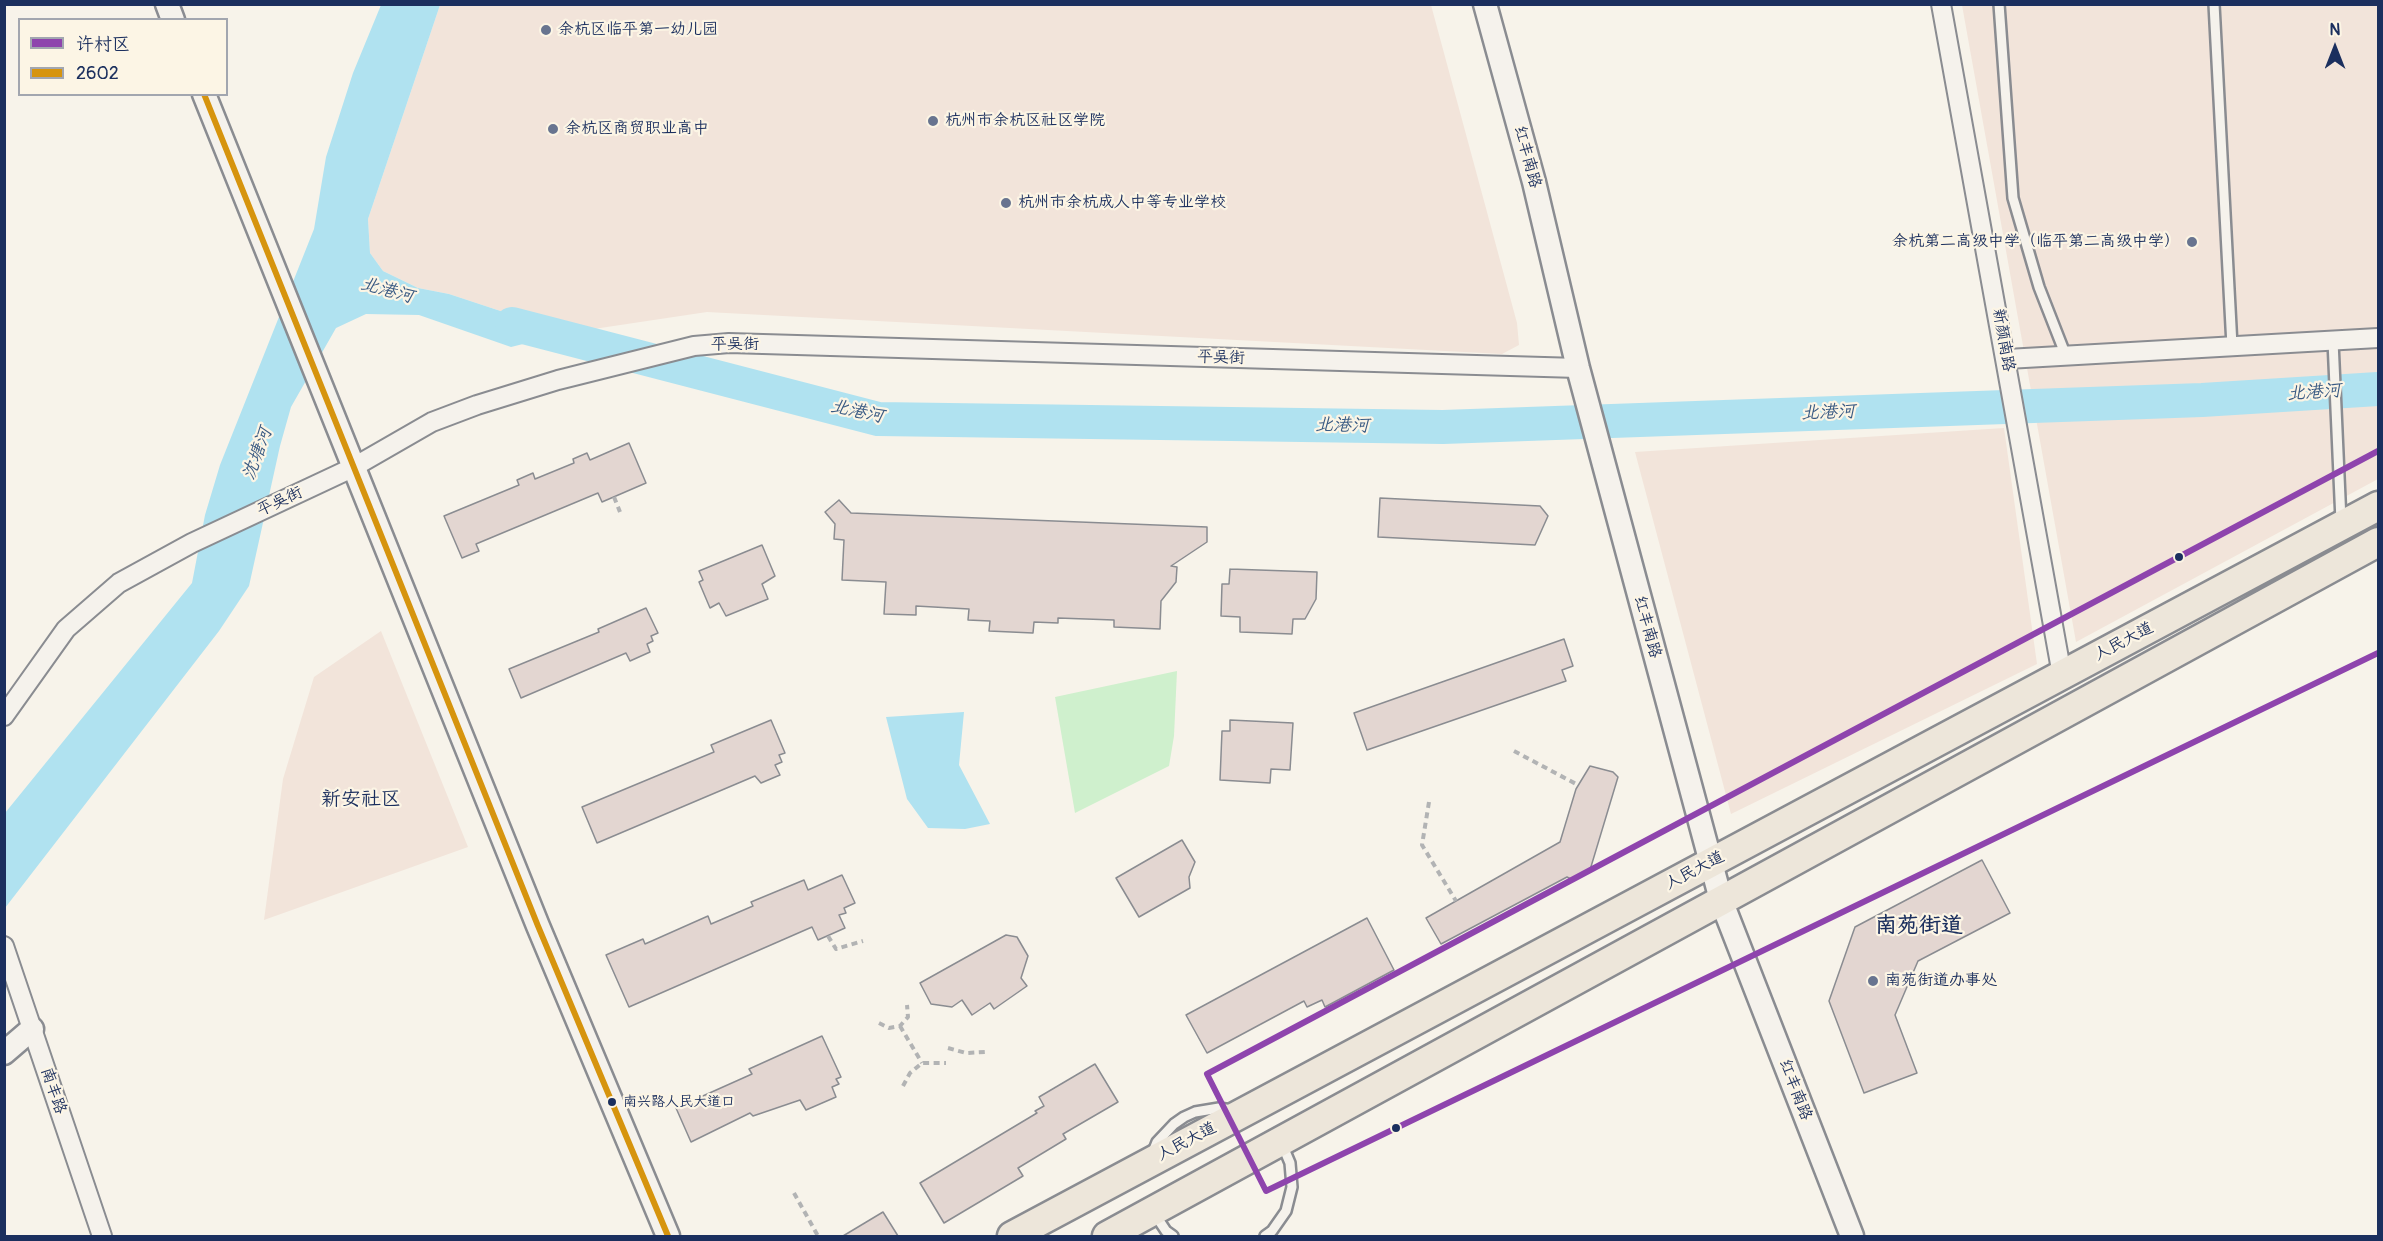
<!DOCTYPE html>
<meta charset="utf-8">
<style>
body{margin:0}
#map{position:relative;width:2383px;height:1241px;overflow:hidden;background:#f7f3ea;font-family:Pangolin,"LXGW WenKai TC",sans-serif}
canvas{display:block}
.frame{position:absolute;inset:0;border:6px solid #1b2f5e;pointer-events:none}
.legend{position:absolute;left:18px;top:18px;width:210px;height:78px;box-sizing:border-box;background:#fcf5e5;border:2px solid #a2a6af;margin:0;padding:8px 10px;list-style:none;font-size:18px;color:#1b2f5e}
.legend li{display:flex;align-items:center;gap:12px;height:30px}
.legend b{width:30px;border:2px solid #a2a6af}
.north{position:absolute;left:2305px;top:18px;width:60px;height:60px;-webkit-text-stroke:4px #fcf5e5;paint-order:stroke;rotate:0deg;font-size:16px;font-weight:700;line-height:24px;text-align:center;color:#1b2f5e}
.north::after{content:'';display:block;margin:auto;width:21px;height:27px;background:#1b2f5e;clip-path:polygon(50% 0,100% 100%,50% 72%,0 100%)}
</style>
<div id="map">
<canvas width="2383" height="1241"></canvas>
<div class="frame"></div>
<ul class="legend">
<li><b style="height:8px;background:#8e44ad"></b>许村区</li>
<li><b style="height:8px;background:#d6940e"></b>2602</li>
</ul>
<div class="north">N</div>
</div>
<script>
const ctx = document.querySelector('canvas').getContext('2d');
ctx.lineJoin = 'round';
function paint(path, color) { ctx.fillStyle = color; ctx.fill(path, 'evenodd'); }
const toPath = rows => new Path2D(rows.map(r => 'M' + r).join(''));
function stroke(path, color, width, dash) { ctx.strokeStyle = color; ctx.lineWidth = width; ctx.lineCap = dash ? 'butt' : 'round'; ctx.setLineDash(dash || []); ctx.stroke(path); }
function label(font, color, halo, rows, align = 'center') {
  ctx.font = font + ' Pangolin,"LXGW WenKai TC",sans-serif'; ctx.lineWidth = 4.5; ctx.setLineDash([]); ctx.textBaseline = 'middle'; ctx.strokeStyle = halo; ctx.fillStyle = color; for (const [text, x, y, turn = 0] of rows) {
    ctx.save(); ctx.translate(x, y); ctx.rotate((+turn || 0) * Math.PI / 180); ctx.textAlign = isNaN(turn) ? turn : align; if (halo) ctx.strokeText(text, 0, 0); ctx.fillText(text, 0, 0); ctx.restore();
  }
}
paint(toPath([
 [440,5,1431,5,1517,323,1519,345,1502,354,707,312,567,333,449,294,418,288,383,271,370,253,368,219],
 [1962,5,2378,5,2378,479,2076,642],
 [2004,428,2037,664,1731,814,1635,452],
 [381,631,468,847,264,920,283,779,314,677]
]), '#f2e4da');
paint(toPath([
 [1177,671,1174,736,1169,766,1075,813,1055,697]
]), '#cff0cd');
paint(toPath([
 [381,5,440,5,368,219,370,253,383,271,418,288,449,294,567,333,511,347,419,315,366,314,336,328,291,407,280,446,249,586,219,631,5,908,5,813,192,583,205,515,220,465,314,229,326,157,353,73],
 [964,712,959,765,990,824,965,829,928,828,907,799,886,717]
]), '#b0e2f0');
stroke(toPath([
 [512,324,878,419,1443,427,2202,400,2378,389]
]), '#b0e2f0', 34);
const building = toPath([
 [629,443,646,483,602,502,598,493,476,544,479,551,462,558,444,516,519,485,517,480,533,473,535,479,574,463,573,459,587,453,590,460,629,443],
 [1380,498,1540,506,1548,516,1535,545,1378,537,1380,498],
 [839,500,851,513,1207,527,1207,542,1171,566,1177,567,1176,582,1161,601,1160,629,1114,627,1114,620,1058,618,1058,623,1034,622,1033,633,989,631,990,621,968,620,969,609,916,606,916,615,884,614,886,582,842,580,844,540,834,539,835,524,825,512,839,500],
 [762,545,775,576,762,584,768,599,726,616,719,603,710,608,699,582,703,580,699,571,762,545],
 [1230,569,1317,572,1316,599,1305,619,1293,619,1292,634,1240,632,1240,617,1221,616,1222,584,1229,584,1230,569],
 [646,608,658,633,651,636,653,641,647,644,650,652,630,661,626,653,521,698,509,669,599,632,598,629,646,608],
 [1564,639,1573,666,1562,670,1566,681,1367,750,1354,713,1564,639],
 [771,720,785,753,779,755,782,762,775,765,780,775,761,783,755,776,597,843,582,807,714,752,711,745,771,720],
 [1230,720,1293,723,1290,770,1271,769,1270,783,1220,780,1222,731,1230,731,1230,720],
 [1590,766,1613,772,1618,777,1590,870,1573,880,1567,877,1441,944,1426,918,1560,842,1576,789,1590,766],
 [1182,840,1195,862,1189,877,1190,888,1139,917,1116,878,1182,840],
 [1982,860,2010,913,1918,961,1895,1015,1917,1073,1864,1093,1829,1001,1855,927,1982,860],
 [842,875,855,903,844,908,846,913,839,915,845,928,818,940,812,927,629,1007,606,955,643,939,645,944,708,916,711,924,753,906,751,902,804,880,808,890,842,875],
 [1367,918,1394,970,1325,1007,1322,1000,1307,1007,1304,1001,1207,1053,1186,1015,1367,918],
 [1006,935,1017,937,1028,956,1021,978,1027,986,994,1009,990,1003,972,1015,962,1000,952,1007,931,1004,920,983,1006,935],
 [822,1036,841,1077,836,1079,839,1084,832,1087,836,1097,806,1110,800,1100,753,1116,750,1113,691,1142,676,1108,752,1074,749,1069,822,1036],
 [1095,1064,1118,1102,1063,1134,1066,1139,1018,1168,1023,1176,944,1223,920,1183,1037,1113,1035,1111,1044,1106,1039,1097,1095,1064],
 [883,1212,898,1236,843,1236,883,1212]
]);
paint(building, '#e3d6d1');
stroke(building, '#8a8c91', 1.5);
const service = toPath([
 [1999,4,2013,198,2039,287,2066,356],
 [2214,4,2232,346],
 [2333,341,2341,521],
 [1153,1152,1157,1142,1174,1124,1184,1117,1195,1112,1219,1108,1232,1110],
 [1154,1213,1166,1231,1173,1236],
 [1265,1236,1272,1231,1286,1211,1292,1187,1290,1163,1282,1144]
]);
const minor = toPath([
 [1941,4,2062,675],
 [2007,359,2378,338],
 [4,716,66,629,119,583,192,543,352,468,432,422,477,405,558,380,694,346,729,343,1578,368],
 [4,946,102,1236]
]);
const tertiary = toPath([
 [167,4,173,20],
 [1485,4,1534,182,1578,368,1721,900,1852,1236],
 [204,94,538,926,668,1236],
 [4,1053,32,1029]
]);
const primary = toPath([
 [1012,1236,2378,506],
 [1107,1236,2378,542]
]);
stroke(service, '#8a8c91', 14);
stroke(minor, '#8a8c91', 22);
stroke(tertiary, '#8a8c91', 27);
stroke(primary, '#8a8c91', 33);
stroke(toPath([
 [614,497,620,512],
 [1514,751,1578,785],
 [1429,802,1422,845,1456,901],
 [828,936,836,949,863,941],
 [879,1023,889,1028,900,1026,908,1017,907,1005],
 [900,1026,922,1063],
 [948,1048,966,1053,985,1052],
 [903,1086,910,1073,922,1063,946,1063],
 [794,1193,818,1236]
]), '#b2b3b4', 4, [6, 4.5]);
stroke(service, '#f5f2ec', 9);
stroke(minor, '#f5f2ec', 18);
stroke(tertiary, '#f5f2ec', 22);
stroke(primary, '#ede6da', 28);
stroke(toPath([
 [2378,451,1207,1074,1266,1191,2378,653]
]), '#8e44ad', 6);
stroke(toPath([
 [204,94,538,926,668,1236]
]), '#d6940e', 6);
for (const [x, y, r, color] of [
 [546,30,6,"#68748f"],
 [933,121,6,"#68748f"],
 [553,129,6,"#68748f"],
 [1006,203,6,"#68748f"],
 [2192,242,6,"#68748f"],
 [2179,557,5,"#1b2f5e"],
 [1873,981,6,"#68748f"],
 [612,1102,5,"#1b2f5e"],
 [1396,1128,5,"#1b2f5e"]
]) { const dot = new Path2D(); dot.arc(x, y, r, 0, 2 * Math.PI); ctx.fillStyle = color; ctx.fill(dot); stroke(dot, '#fcf5e5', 2); }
label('14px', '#1b2f5e', '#fcf5e5', [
 ["南兴路人民大道口",623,1102]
], 'left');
label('16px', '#1b2f5e', '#fcf5e5', [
 ["余杭区临平第一幼儿园",558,30],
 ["杭州市余杭区社区学院",945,121],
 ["余杭区商贸职业高中",565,129],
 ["杭州市余杭成人中等专业学校",1018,203],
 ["余杭第二高级中学（临平第二高级中学）",2180,242,"right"],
 ["南苑街道办事处",1885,981]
], 'left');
label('16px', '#1b2f5e', '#fcf5e5', [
 ["红丰南路",1527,157,75],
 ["新颜南路",2003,340,80],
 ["平吴街",735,345],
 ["平吴街",1221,358,2],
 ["平吴街",280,502,-25],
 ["红丰南路",1647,627,75],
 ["人民大道",2124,642,-28],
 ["人民大道",1695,871,-28],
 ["红丰南路",1795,1090,69],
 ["南丰路",53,1091,71],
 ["人民大道",1187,1142,-28]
]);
label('italic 18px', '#395a83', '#fcf5e5', [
 ["北港河",387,291,15],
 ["北港河",2314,393,-4],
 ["北港河",857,412,12],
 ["北港河",1828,413,-2],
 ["北港河",1342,426,1],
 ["沈塘河",258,454,-70]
]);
label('20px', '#1b2f5e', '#fcf5e5', [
 ["新安社区",361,800]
]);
label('bold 22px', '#1b2f5e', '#fcf5e5', [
 ["南苑街道",1919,926]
]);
</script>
